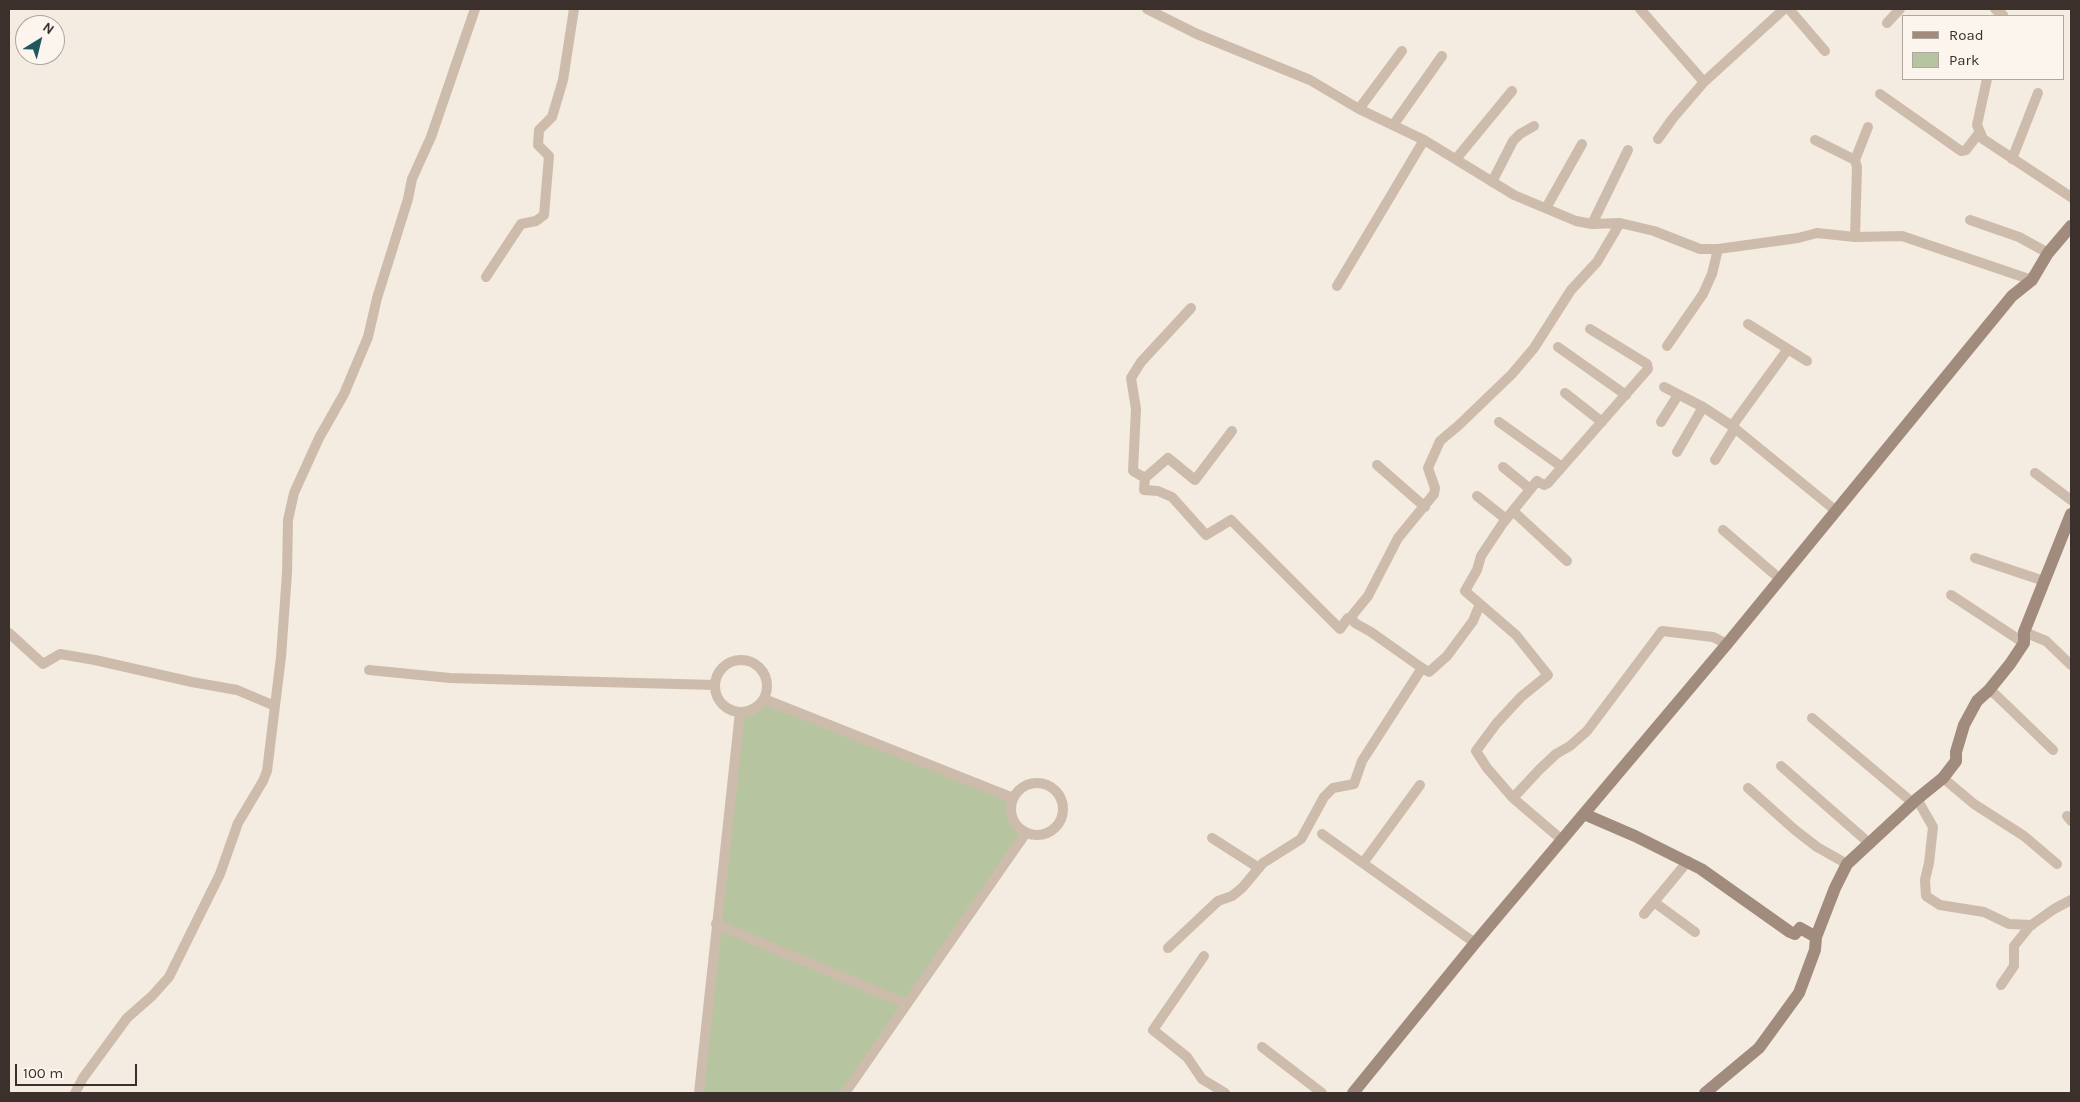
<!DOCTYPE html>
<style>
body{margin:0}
#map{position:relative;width:2080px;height:1102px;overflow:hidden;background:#f4ebe1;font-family:Karla,sans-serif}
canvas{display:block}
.frame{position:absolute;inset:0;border:10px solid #3b302b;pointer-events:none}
.legend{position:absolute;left:1902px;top:15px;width:162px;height:65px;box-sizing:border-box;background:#fbf5ee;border:1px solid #aea6a0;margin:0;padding:6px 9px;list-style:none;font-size:15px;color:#3b302b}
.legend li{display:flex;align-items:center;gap:10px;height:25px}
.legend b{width:25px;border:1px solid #aea6a0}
.north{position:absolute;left:15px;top:15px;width:50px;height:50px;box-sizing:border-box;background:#fbf5ee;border:1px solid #aea6a0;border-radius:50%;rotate:36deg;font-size:14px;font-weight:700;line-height:20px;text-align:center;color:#3b302b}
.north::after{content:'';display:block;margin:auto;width:18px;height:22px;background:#1e585e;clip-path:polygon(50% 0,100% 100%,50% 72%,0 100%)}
.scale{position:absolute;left:15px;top:1064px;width:122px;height:22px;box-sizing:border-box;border:2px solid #3b302b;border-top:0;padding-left:6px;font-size:15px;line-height:18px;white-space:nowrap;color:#3b302b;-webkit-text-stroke:4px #fbf5ee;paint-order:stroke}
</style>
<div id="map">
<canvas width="2080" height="1102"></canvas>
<div class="frame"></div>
<ul class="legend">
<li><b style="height:6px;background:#a18b7d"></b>Road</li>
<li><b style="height:14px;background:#b7c4a0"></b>Park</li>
</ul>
<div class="north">N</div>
<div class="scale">100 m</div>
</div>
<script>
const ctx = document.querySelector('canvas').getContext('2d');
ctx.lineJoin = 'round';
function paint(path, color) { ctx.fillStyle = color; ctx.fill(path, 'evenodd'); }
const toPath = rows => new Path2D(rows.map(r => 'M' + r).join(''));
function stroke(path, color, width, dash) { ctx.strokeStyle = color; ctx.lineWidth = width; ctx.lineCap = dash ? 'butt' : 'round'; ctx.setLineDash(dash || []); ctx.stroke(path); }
paint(toPath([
 [764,699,1013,798,1010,808,1012,818,1017,827,1026,833,845,1093,699,1093,740,712,749,711,758,706]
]), '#b7c4a0');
stroke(toPath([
 [1147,9,1197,34,1310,80,1359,109,1424,140,1514,195,1576,221,1592,224,1620,223,1654,231,1700,249,1718,249,1798,238,1817,233,1855,237,1902,236,2032,280],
 [1640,9,1704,82],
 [1789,9,1825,51],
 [1995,9,2003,15],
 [1887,23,1900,9],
 [1987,79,1977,125,1983,139,2071,197],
 [1880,94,1961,151,1966,150,1979,133],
 [1359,109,1402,51],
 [1394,124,1442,56],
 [1658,139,1673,118,1704,82,1784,9],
 [1815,140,1855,160],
 [1456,159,1512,91],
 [2012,159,2038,93],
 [1492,182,1513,141,1520,134,1534,126],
 [1546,208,1582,144],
 [1970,220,2019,237,2048,253],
 [1592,224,1628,150],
 [1855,237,1857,167,1855,160,1868,127],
 [486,277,521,224,536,221,544,215,549,156,538,145,539,130,552,117,563,80,574,9],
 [1337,286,1424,140],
 [1191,308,1141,362,1131,378,1136,409,1133,471,1145,478,1144,490,1158,491,1172,497,1206,535,1231,520,1340,629,1348,618,1352,619,1355,623,1371,632,1422,668],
 [1748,324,1807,361],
 [1667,346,1703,294,1712,274,1718,249],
 [1558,347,1626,395],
 [1664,387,1703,407,1732,426,1835,510],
 [1565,393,1602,422],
 [1499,422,1562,467],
 [1661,422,1678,395],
 [1732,426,1788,349],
 [1677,452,1703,407],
 [1715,460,1735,428],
 [1377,465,1425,507],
 [1503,467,1530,489],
 [2035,473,2071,500],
 [1145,478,1168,458,1195,480,1232,431],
 [1477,496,1506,519],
 [1513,511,1567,561],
 [1723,530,1780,579],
 [1975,558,2044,581],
 [1951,595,2024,643],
 [1350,618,1368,596,1398,538,1434,494,1435,488,1428,468,1440,441,1459,425,1512,374,1534,348,1571,290,1597,262,1620,223],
 [2024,632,2046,641,2071,665],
 [9,633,43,664,60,654,95,660,192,682,237,690,275,706],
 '715 686a26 26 0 1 1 52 0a26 26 0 1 1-52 0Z',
 [369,670,450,678,715,685],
 [1989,690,1996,695,2053,750],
 [764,699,1013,798],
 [1812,718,1913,803],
 [1781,766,1869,843],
 [1943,778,1974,804,2024,836,2057,864],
 '1011 809a26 26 0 1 1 52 0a26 26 0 1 1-52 0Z',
 [1748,788,1795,830,1817,847,1847,864],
 [1513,798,1539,770,1556,754,1570,746,1587,731,1662,631,1713,637,1727,644],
 [1917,799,1933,827,1929,863,1925,880,1926,896,1940,905,1984,912,2009,924,2032,925],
 [2067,816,2071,821],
 [1322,834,1475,943],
 [1212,838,1259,868],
 [1562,840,1513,798,1487,768,1476,751,1496,724,1521,697,1548,675,1516,635,1465,591,1477,570,1481,556,1503,523,1537,481,1544,485,1548,483,1648,369,1647,364,1590,329],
 [1363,863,1420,785],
 [1654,902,1695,932],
 [1644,914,1688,861],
 [716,924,907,1004],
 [1168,948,1218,901,1232,896,1242,888,1263,863,1301,839,1324,797,1333,788,1354,784,1362,761,1422,668,1429,672,1447,656,1473,621,1480,604],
 [1204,956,1153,1030,1187,1057,1202,1079,1225,1093],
 [2001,985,2014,966,2014,946,2030,926,2054,909,2071,900],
 [1262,1047,1322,1093],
 [75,1093,83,1078,127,1018,152,996,169,977,220,874,238,823,263,781,267,771,281,657,287,573,288,520,294,493,319,438,344,394,368,337,377,298,408,199,412,179,431,137,475,9],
 [699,1093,740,712],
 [845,1093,1026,833]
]), '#cdbcac', 10);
stroke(toPath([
 [1584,814,1635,836,1701,869,1790,932,1795,934,1800,928,1816,937],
 [1353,1093,1475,943,1727,644,2012,296,2032,280,2048,253,2071,226],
 [1705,1093,1759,1048,1799,993,1815,950,1816,937,1835,888,1847,864,1917,799,1943,778,1956,761,1956,752,1964,725,1977,701,1989,690,2010,664,2024,643,2024,632,2071,514]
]), '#a18b7d', 12);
</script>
